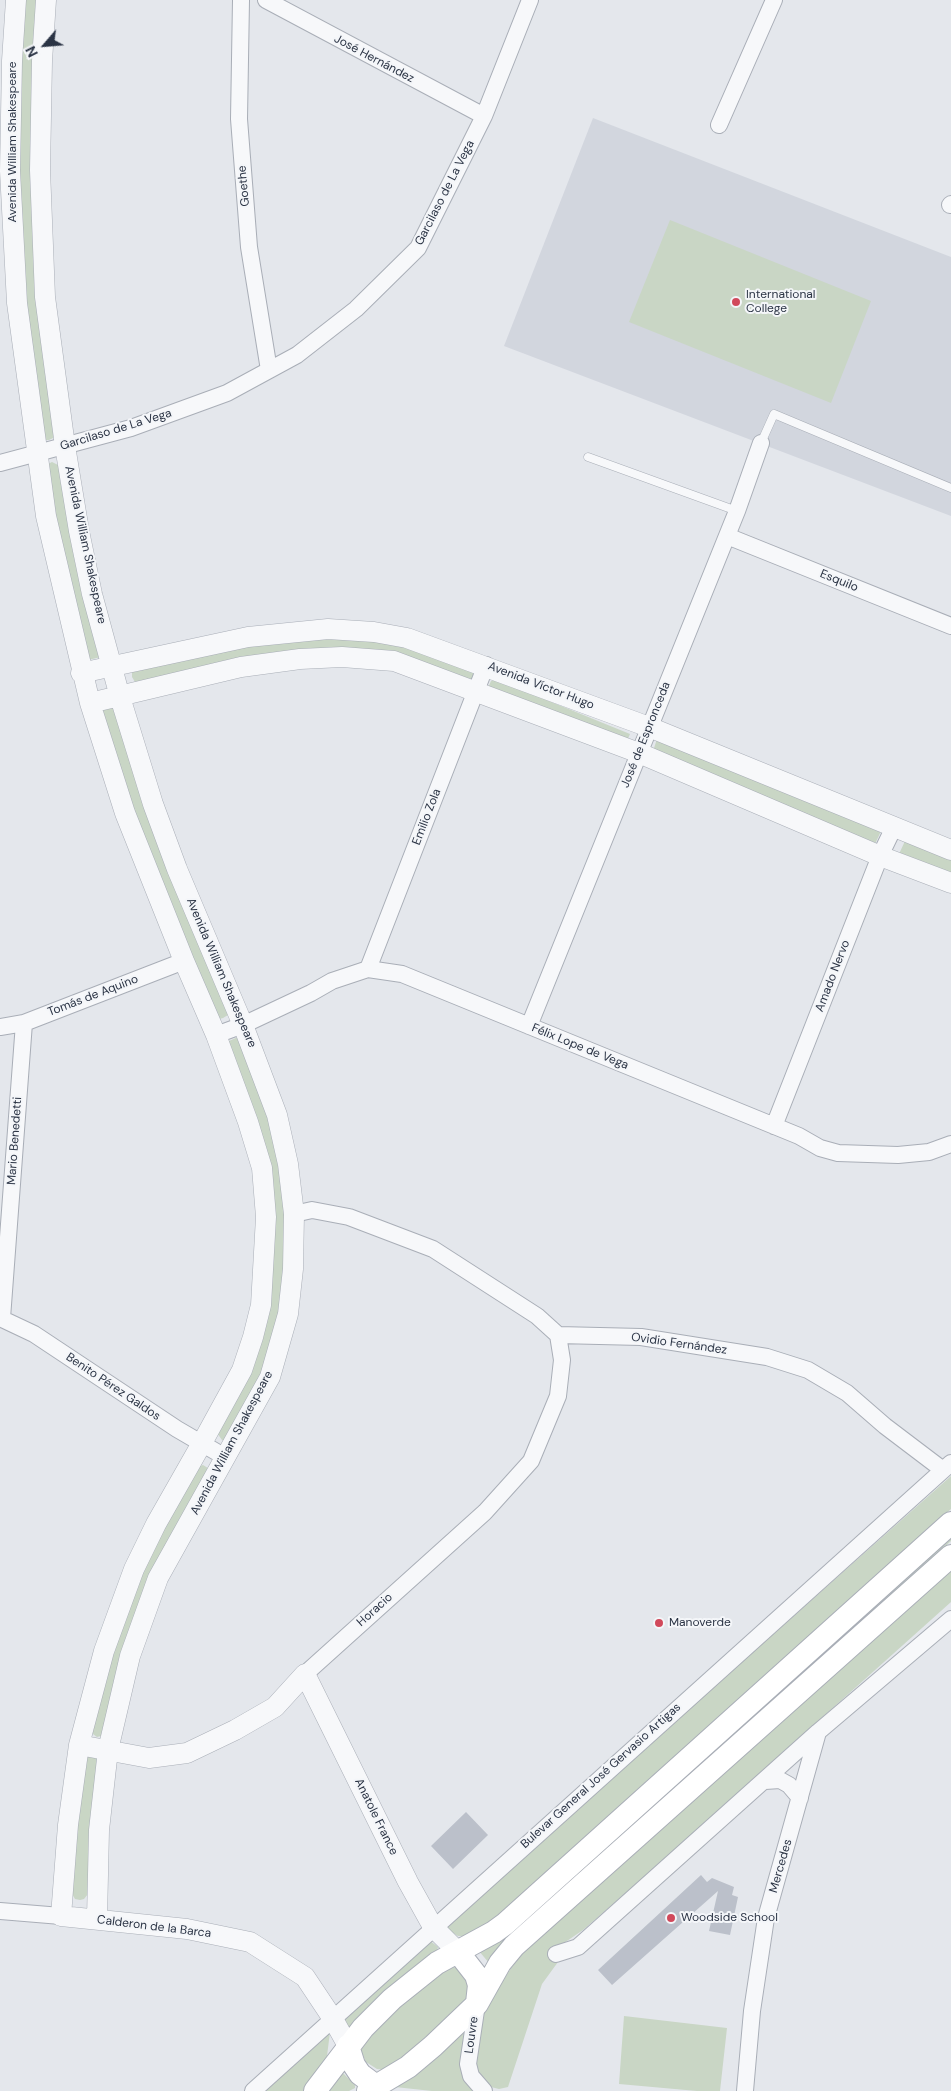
<!DOCTYPE html>
<meta charset="utf-8">
<style>
body{margin:0}
#map{position:relative;width:951px;height:2091px;overflow:hidden;background:#e4e7ec;font-family:"DM Sans",sans-serif}
canvas{display:block}
.north{position:absolute;left:20px;top:20px;width:50px;height:50px;-webkit-text-stroke:4px #f4f6f9;paint-order:stroke;rotate:243deg;font-size:14px;font-weight:700;line-height:20px;text-align:center;color:#2b3445}
.north::after{content:'';display:block;margin:auto;width:18px;height:22px;background:#2b3445;clip-path:polygon(50% 0,100% 100%,50% 72%,0 100%)}
</style>
<div id="map">
<canvas width="951" height="2091"></canvas>
<div class="north">N</div>
</div>
<script>
const ctx = document.querySelector('canvas').getContext('2d');
ctx.lineJoin = 'round';
function paint(path, color) { ctx.fillStyle = color; ctx.fill(path, 'evenodd'); }
const toPath = rows => new Path2D(rows.map(r => 'M' + r).join(''));
function stroke(path, color, width, dash) { ctx.strokeStyle = color; ctx.lineWidth = width; ctx.lineCap = dash ? 'butt' : 'round'; ctx.setLineDash(dash || []); ctx.stroke(path); }
function label(font, color, halo, rows, align = 'center') {
  ctx.font = font + ' "DM Sans",sans-serif'; ctx.lineWidth = 4; ctx.setLineDash([]); ctx.textBaseline = 'middle'; ctx.strokeStyle = halo; ctx.fillStyle = color; for (const [text, x, y, turn = 0] of rows) {
    ctx.save(); ctx.translate(x, y); ctx.rotate((+turn || 0) * Math.PI / 180); ctx.textAlign = isNaN(turn) ? turn : align; if (halo) ctx.strokeText(text, 0, 0); ctx.fillText(text, 0, 0); ctx.restore();
  }
}
paint(toPath([
 [593,118,951,257,951,516,504,346]
]), '#d2d6de');
paint(toPath([
 [24,0,38,0,55,433,53,438,49,440,45,440,25,300,19,168,19,62],
 [670,220,871,301,831,403,629,322],
 [52,462,60,466,101,657,88,660,59,538,48,464],
 [338,637,408,644,475,673,472,681,404,658,135,682,132,677,132,670,261,644],
 [495,679,630,734,627,741,488,688,491,681],
 [114,704,228,1010,228,1015,223,1018,219,1019,157,876,99,709],
 [657,739,881,831,875,844,653,751],
 [905,841,951,859,951,875,899,854],
 [238,1037,270,1117,288,1214,281,1314,264,1376,226,1441,222,1440,217,1433,250,1371,273,1217,228,1046,229,1041],
 [203,1465,211,1470,101,1736,97,1737,93,1734,91,1729,108,1654,139,1570,198,1467],
 [951,1476,951,1509,516,1905,466,1936,458,1936,444,1927],
 [951,1535,951,1541,827,1652,490,1964,478,1950],
 [951,1565,951,1602,643,1878,583,1930,564,1943,551,1960,558,1962,542,1984,508,2087,499,2089,491,2087,476,2071,475,2053,485,2006,514,1964,532,1941],
 [88,1757,93,1757,97,1759,88,1894,84,1899,80,1900,75,1899,72,1894,76,1827,85,1761],
 [429,1940,438,1947,437,1951,415,1966,386,1990,363,2015,347,2030,340,2015],
 [454,1967,461,1971,472,1988,466,2001,414,2052,386,2070,377,2069,366,2062,361,2051,362,2040,443,1968],
 [624,2016,727,2028,720,2091,697,2091,619,2084],
 [465,2030,462,2073,464,2079,474,2091,432,2091,395,2087],
 [330,2032,327,2056,324,2063,303,2091,259,2091],
 [342,2072,355,2085,355,2088,349,2091,324,2091]
]), '#c9d6c5');
paint(toPath([
 [466,1812,488,1835,453,1869,431,1846],
 [701,1875,707,1882,712,1878,734,1887,732,1895,738,1897,730,1935,709,1931,718,1891,612,1985,598,1970]
]), '#bbc0ca');
const service = toPath([
 [761,443,774,414,951,488],
 [588,457,737,511]
]);
const minor = toPath([
 [241,0,239,119,249,247,269,370],
 [266,0,484,116],
 [719,125,774,0],
 [950,205,951,204],
 [0,463,131,428,227,393,297,355,356,309,418,248,484,116,530,0],
 [727,536,951,626],
 [368,969,486,665],
 [529,1026,737,511,761,443],
 [0,1027,24,1023,184,961],
 [216,1035,243,1025,311,993,332,981,368,969,402,974,799,1136,820,1148,838,1153,898,1155,929,1152,951,1144],
 [774,1126,880,856,894,827],
 [294,1214,312,1210,349,1217,433,1249,537,1316,558,1335,641,1337,767,1357,808,1370,847,1393,885,1426,943,1470],
 [0,1318,34,1334,177,1429,225,1457],
 [2,1318,24,1023],
 [305,1674,485,1512,531,1461,558,1396,562,1360,558,1335],
 [765,1781,780,1780,789,1785,800,1798],
 [0,1911,61,1916],
 [556,1954,578,1947,818,1732,951,1619],
 [477,2004,468,2064,471,2076,484,2091],
 [253,2091,951,1463],
 [745,2091,752,2011,766,1918,818,1732]
]);
const tertiary = toPath([
 [16,0,12,61,10,171,17,303,46,516,90,703,125,813,184,961,216,1035,248,1122,262,1168,266,1217,261,1305,253,1337,242,1370,202,1443,156,1524,134,1569,104,1651,79,1745,68,1825,61,1916,187,1929,250,1942,305,1977,333,2019,348,2046],
 [46,0,42,61,40,170,45,297,65,446,79,531,92,594,120,697,153,804,177,869,243,1025,277,1115,288,1164,294,1214,293,1269,288,1314,270,1377,158,1578,130,1656,108,1750,99,1830,97,1919],
 [81,673,248,637,328,629,374,632,407,638,649,727,951,850],
 [90,703,241,667,300,659,342,657,394,661,639,753,880,856,951,883],
 [79,1745,149,1758,187,1753,235,1730,275,1707,305,1674,408,1882,433,1927,458,1952]
]);
const secondary = toPath([
 [458,1952,476,1975,479,1985,477,2003],
 [348,2046,354,2065,360,2074,376,2086],
 [315,2091,363,2028,392,1999,437,1963,494,1932,505,1924,951,1523],
 [368,2091,408,2067,433,2046,477,2004,500,1963,514,1946,951,1556]
]);
stroke(service, '#a9aeb7', 9);
stroke(minor, '#a9aeb7', 18);
stroke(tertiary, '#a9aeb7', 21);
stroke(secondary, '#a9aeb7', 24);
stroke(service, '#f7f8fa', 8);
stroke(minor, '#f7f8fa', 16);
stroke(tertiary, '#f7f8fa', 20);
stroke(secondary, '#fff', 22);
for (const [x, y, r, color] of [
 [736,302,5,"#d1495b"],
 [659,1623,5,"#d1495b"],
 [671,1918,5,"#d1495b"]
]) { const dot = new Path2D(); dot.arc(x, y, r, 0, 2 * Math.PI); ctx.fillStyle = color; ctx.fill(dot); stroke(dot, '#f4f6f9', 2); }
label('12px', '#2b3445', '#f4f6f9', [
 ["José Hernández",374,59,28],
 ["Avenida William Shakespeare",13,142,-90],
 ["Goethe",244,186,-95],
 ["Garcilaso de La Vega",445,193,-63],
 ["Garcilaso de La Vega",116,430,-17],
 ["Avenida William Shakespeare",85,545,78],
 ["Esquilo",839,581,22],
 ["Avenida Víctor Hugo",541,686,21],
 ["José de Espronceda",646,735,-68],
 ["Emilio Zola",427,817,-69],
 ["Avenida William Shakespeare",221,973,67],
 ["Amado Nervo",833,976,-69],
 ["Tomás de Aquino",93,996,-21],
 ["Félix Lope de Vega",580,1047,22],
 ["Mario Benedetti",15,1141,-86],
 ["Ovidio Fernández",679,1344,8],
 ["Benito Pérez Galdos",113,1387,34],
 ["Avenida William Shakespeare",232,1443,-62],
 ["Horacio",375,1610,-42],
 ["Bulevar General José Gervasio Artigas",601,1776,-42],
 ["Anatole France",376,1817,64],
 ["Mercedes",781,1866,-74],
 ["Calderon de la Barca",154,1927,7],
 ["Louvre",472,2035,-82]
]);
label('12px', '#2b3445', '#f4f6f9', [
 ["International",746,295],
 ["College",746,309],
 ["Manoverde",669,1623],
 ["Woodside School",681,1918]
], 'left');
</script>
